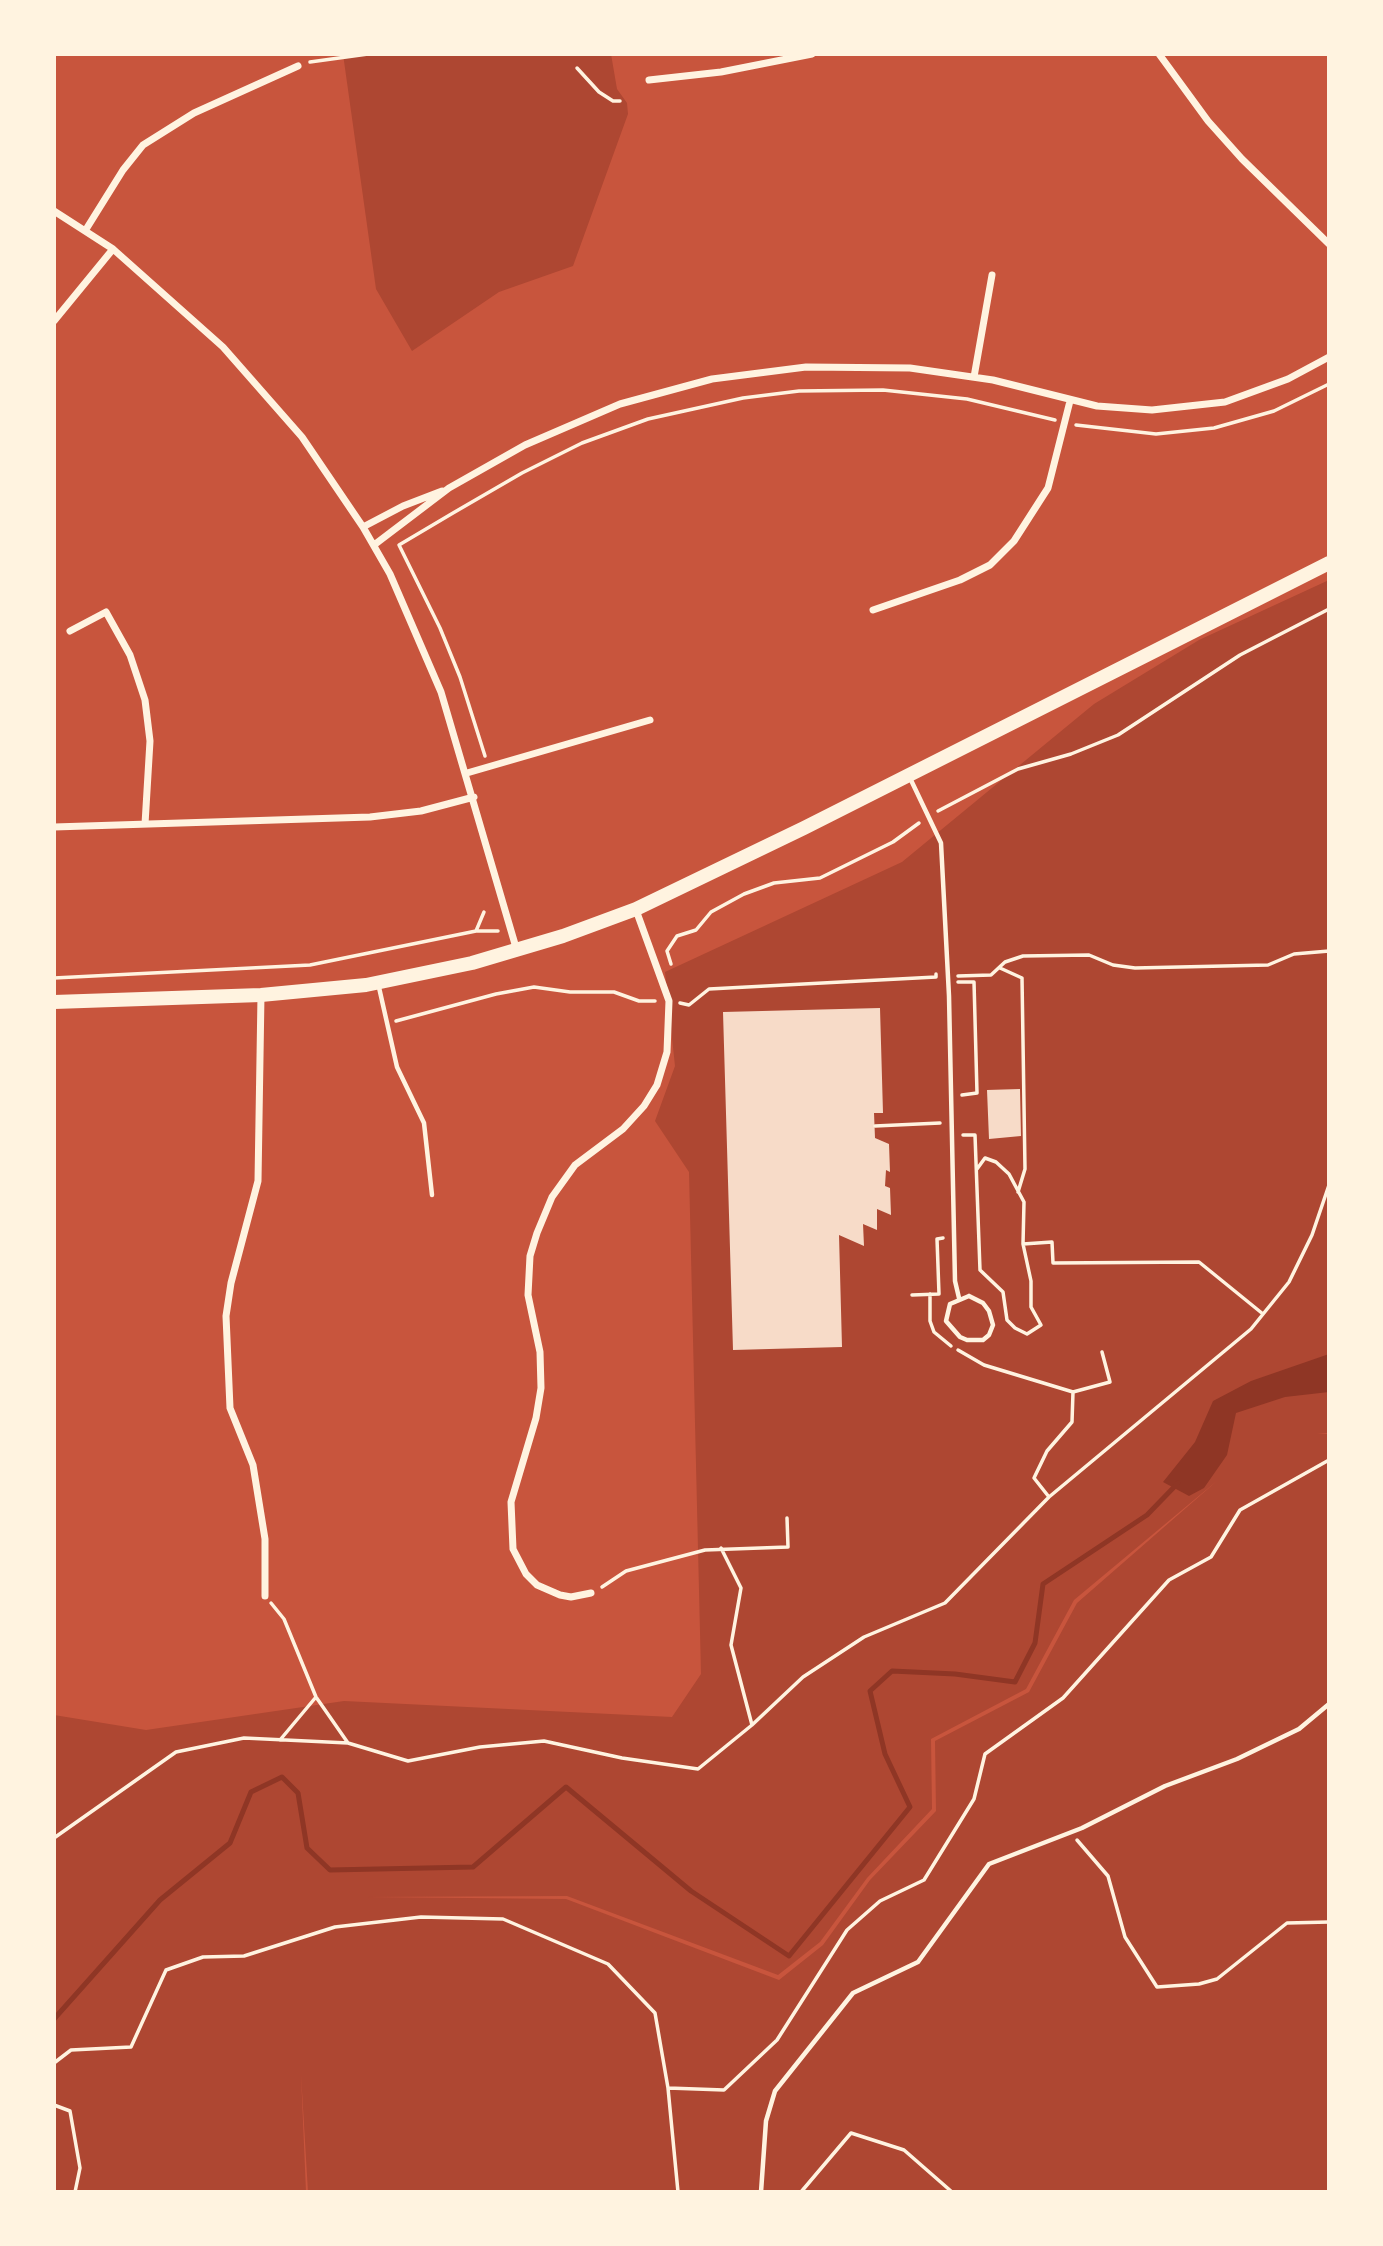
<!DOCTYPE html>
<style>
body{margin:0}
#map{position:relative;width:1383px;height:2246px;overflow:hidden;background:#c8553d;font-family:"Source Sans 3",sans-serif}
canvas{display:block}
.frame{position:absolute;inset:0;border:56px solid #fff3e0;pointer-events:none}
</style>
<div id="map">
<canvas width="1383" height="2246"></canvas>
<div class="frame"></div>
</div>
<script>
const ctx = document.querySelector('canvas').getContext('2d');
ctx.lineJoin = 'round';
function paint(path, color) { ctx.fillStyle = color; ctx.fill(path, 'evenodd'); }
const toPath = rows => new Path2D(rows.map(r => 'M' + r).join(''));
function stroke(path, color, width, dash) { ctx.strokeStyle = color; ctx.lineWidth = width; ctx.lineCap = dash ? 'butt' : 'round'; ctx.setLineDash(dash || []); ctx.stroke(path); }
paint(toPath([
 [343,54,611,54,617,89,627,103,628,114,573,266,499,292,412,351,376,289],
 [1329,580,1329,1433,1317,1434,1329,1434,1329,2192,308,2192,301,2074,306,2192,54,2192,54,1715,146,1730,344,1701,672,1717,701,1674,689,1172,655,1121,675,1066,665,972,902,862,1094,704,1199,640],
 [1218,1480,1077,1603,1029,1692,935,1741,936,1811,870,1880,823,1945,779,1980,566,1899,368,1897,567,1896,778,1975,820,1942,867,1878,932,1809,931,1739,1026,1689,1074,1600]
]), '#ae4732');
paint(toPath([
 [1329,1354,1329,1392,1285,1397,1236,1413,1227,1455,1204,1488,1189,1496,1163,1482,1195,1442,1213,1401,1251,1381]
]), '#8f3625');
stroke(toPath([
 [54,2019,160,1900,230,1843,251,1792,282,1777,298,1793,307,1848,330,1870,473,1867,566,1787,691,1891,789,1956,910,1807,885,1754,870,1691,892,1671,955,1674,1015,1682,1035,1643,1043,1584,1147,1515,1178,1483]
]), '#8f3625', 5);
paint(toPath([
 [880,1008,883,1113,874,1113,875,1138,889,1144,890,1172,886,1170,885,1186,890,1188,891,1215,877,1209,877,1230,863,1224,864,1246,839,1235,842,1347,733,1350,723,1012],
 [1020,1089,1021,1136,989,1139,987,1090]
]), '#f7dbc8');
stroke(toPath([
 [310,62,368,54],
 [577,68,599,92,613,101,620,101],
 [1076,425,1156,434,1214,428,1274,411,1329,384],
 [485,756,460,677,440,628,399,545,453,513,522,473,582,443,648,419,743,398,799,391,883,390,967,399,1055,420],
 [938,811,1018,769,1071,754,1118,735,1240,655,1329,609],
 [476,931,484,912],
 [671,964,667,951,677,936,696,930,711,912,744,894,774,883,820,878,893,842,919,823],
 [1000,968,1022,978,1025,1169,1018,1192],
 [958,976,991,975,1005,962,1023,956,1089,955,1113,965,1135,968,1268,965,1294,954,1329,951],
 [54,978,310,965,476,931,498,931],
 [958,982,974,982,977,1093,962,1095],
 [680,1003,689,1005,709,989,936,977,936,974],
 [396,1021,496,994,534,987,570,992,614,992,639,1001,655,1001],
 [875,1126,940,1123],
 [963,1135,975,1135,980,1270,1003,1292,1007,1320,1015,1328,1027,1334,1041,1325,1031,1307,1031,1281,1023,1244,1052,1242,1053,1263,1199,1262,1263,1314],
 [977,1169,985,1158,996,1162,1009,1174,1024,1202,1023,1244],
 [930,1294,930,1321,934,1332,951,1346],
 [912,1295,939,1294,937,1239,943,1238],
 [958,1350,984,1365,1073,1392,1110,1382,1102,1352],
 [1049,1497,1034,1478,1047,1451,1072,1422,1073,1392],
 [721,1548,741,1588,731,1645,752,1725],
 [602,1587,626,1571,705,1550,788,1547,787,1518],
 [271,1603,284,1619,316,1697,348,1743],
 [280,1740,316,1697],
 [54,1838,176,1752,244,1738,348,1743,408,1761,480,1747,544,1741,622,1758,698,1769,752,1725,803,1677,864,1637,945,1603,1049,1497,1251,1329,1289,1282,1312,1235,1329,1185],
 [1077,1840,1108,1876,1125,1937,1157,1987,1199,1984,1217,1979,1287,1923,1329,1922],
 [54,2063,71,2050,131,2047,166,1970,203,1957,244,1956,335,1927,421,1917,503,1919,608,1964,655,2013,668,2088,724,2090,777,2040,847,1930,880,1901,924,1880,974,1799,985,1754,1063,1698,1169,1580,1211,1557,1240,1510,1329,1460],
 [668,2088,678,2192],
 [54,2105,70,2111,80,2168,75,2192],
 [801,2192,851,2133,904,2150,952,2192]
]), '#fff3e0', 3.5);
stroke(toPath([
 [910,778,941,843,949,996,955,1281,959,1298],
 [378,983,397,1067,424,1123,432,1195],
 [969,1296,983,1303,989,1311,993,1325,989,1335,983,1340,967,1340,960,1337,946,1321,950,1304,969,1296],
 [761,2192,766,2121,775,2091,853,1993,918,1962,989,1864,1082,1828,1165,1786,1237,1759,1299,1729,1329,1704]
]), '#fff3e0', 4.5);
stroke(toPath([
 [1159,54,1208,121,1242,159,1329,244],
 [649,80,721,72,812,54],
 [54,211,113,249,223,347,302,437,363,527,390,574,441,692,517,951],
 [85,231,123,170,143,145,194,113,298,66],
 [54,321,113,249],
 [974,377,992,275],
 [363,527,403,506,442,491],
 [374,545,449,488,525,445,620,404,712,379,806,367,910,368,993,380,1097,406,1152,410,1225,402,1288,379,1329,357],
 [873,610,960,580,990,565,1014,541,1048,488,1070,401],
 [70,631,106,612,130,655,145,700,150,741,145,824],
 [467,773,650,720],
 [54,827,370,817,421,811,474,797],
 [261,995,258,1181,231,1283,226,1316,230,1408,253,1465,265,1539,265,1596],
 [591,1593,571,1597,560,1595,537,1585,526,1574,513,1549,511,1502,536,1418,541,1388,540,1352,528,1295,530,1256,537,1233,552,1197,575,1165,623,1129,644,1106,657,1085,667,1052,669,1001,636,910]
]), '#fff3e0', 7);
stroke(toPath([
 [54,1002,261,995,366,985,472,963,563,936,636,909,804,828,1329,563]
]), '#fff3e0', 14);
</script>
